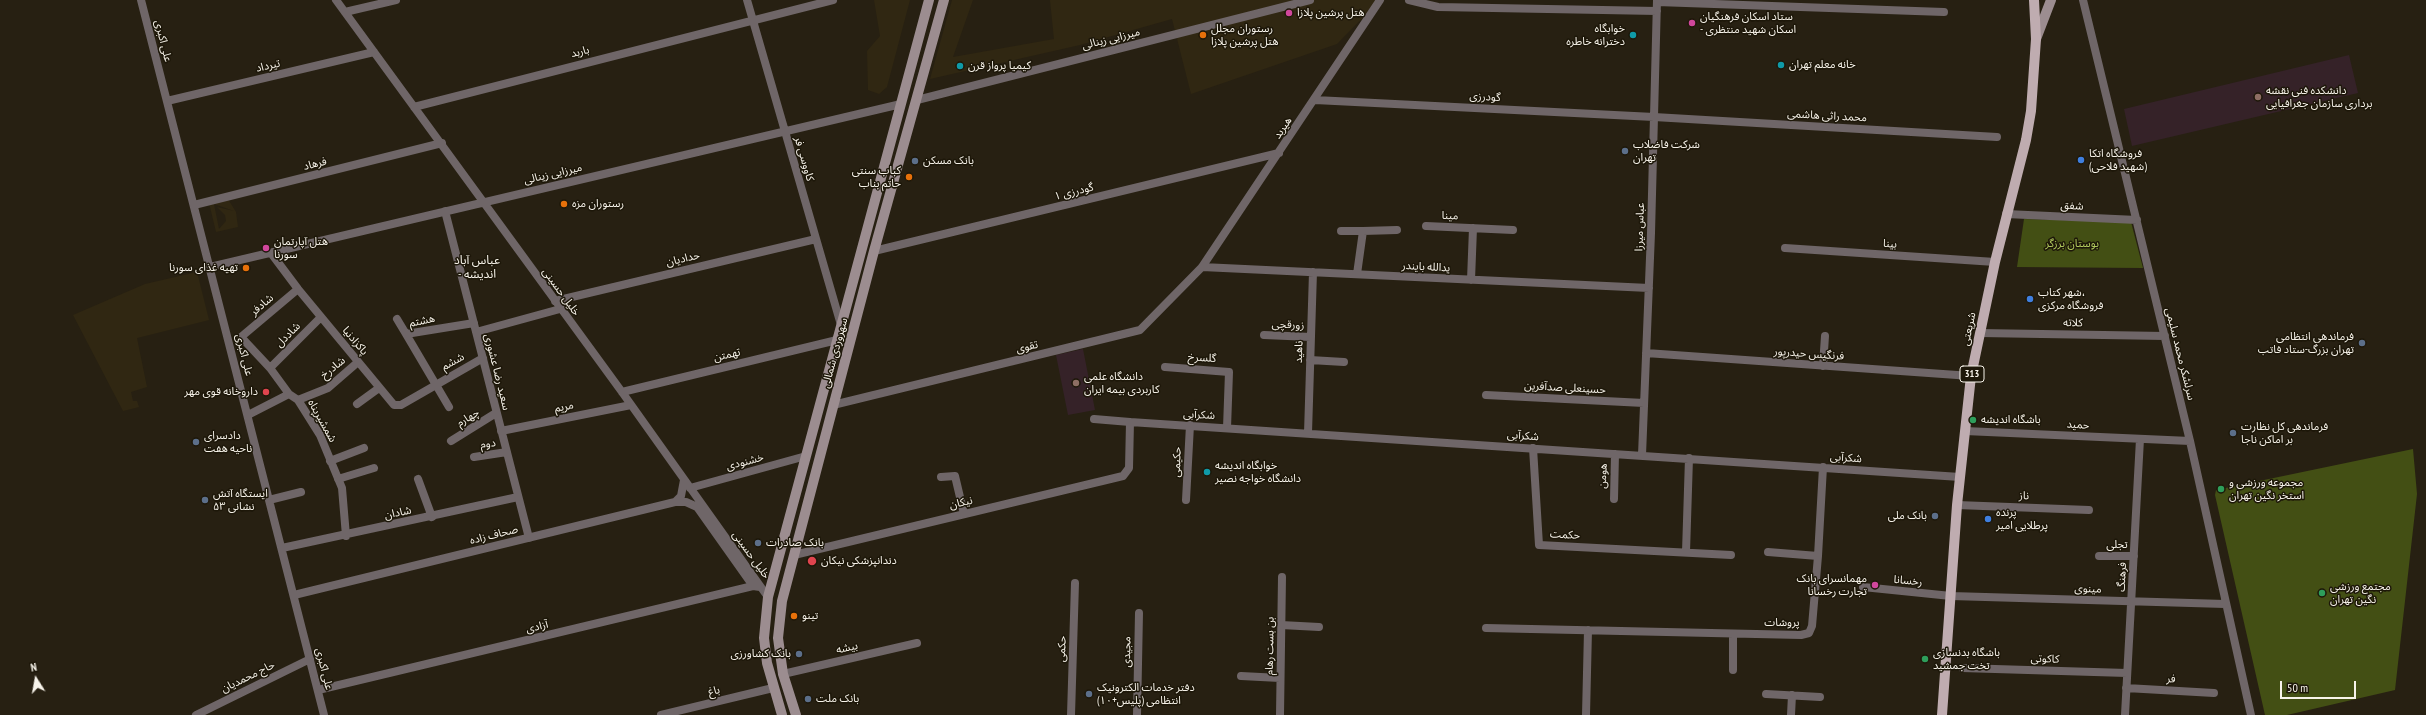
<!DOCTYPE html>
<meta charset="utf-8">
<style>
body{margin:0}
#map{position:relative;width:2426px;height:715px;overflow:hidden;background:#272012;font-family:"PT Sans Narrow",sans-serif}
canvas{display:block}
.north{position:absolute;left:16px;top:659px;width:40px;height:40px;-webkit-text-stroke:3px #1d1709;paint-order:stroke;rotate:349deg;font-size:11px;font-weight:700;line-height:16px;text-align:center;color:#f7f3ea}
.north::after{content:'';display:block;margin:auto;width:14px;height:18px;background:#f7f3ea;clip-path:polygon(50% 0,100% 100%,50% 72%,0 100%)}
.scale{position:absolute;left:2280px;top:681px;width:76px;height:18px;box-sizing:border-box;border:2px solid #f7f3ea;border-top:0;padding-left:5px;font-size:12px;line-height:14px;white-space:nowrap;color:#f7f3ea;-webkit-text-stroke:3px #1d1709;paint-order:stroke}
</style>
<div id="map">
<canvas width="2426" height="715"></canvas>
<div class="north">N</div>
<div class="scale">50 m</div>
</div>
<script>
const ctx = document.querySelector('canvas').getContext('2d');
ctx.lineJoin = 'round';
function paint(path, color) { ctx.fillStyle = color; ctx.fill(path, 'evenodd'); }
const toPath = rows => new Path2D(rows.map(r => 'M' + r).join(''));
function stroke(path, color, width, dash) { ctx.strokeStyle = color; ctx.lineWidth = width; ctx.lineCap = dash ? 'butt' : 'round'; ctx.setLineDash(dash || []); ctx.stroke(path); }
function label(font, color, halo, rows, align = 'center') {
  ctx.font = font + ' "PT Sans Narrow","Noto Sans Arabic",sans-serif'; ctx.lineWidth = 3; ctx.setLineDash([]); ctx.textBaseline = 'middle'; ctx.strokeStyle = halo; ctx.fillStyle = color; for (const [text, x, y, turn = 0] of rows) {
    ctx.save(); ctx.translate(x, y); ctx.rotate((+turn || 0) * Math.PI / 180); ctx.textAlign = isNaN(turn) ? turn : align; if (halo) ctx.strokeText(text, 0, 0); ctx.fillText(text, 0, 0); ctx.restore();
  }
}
paint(toPath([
 [874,0,910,0,887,87,879,94,868,90,867,51,880,36],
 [952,0,973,0,953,57,1054,39,1050,0,1380,0,1337,44,1191,94,1172,19,1080,45,930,79],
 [228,199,236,212,238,227,216,232,209,203],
 [214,204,234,211,217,207,225,215,226,221,219,229],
 [197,272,209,320,137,338,147,387,131,392,133,401,137,401,139,407,123,411,73,315,145,284]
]), '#302712');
paint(toPath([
 [2349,55,2358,93,2132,146,2124,109],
 [1083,349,1095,410,1068,415,1056,355]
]), '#352228');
paint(toPath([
 [2024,219,2131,222,2143,268,2017,267],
 [2413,449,2417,494,2395,690,2287,715,2265,715,2215,495,2216,490]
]), '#434f14');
stroke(toPath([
 [141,0,324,715],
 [336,0,622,392,768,597],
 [747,0,841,325],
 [1409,0,1438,7,1657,11],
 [2083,0,2190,441,2251,715],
 [1657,2,1944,12],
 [345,12,396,0],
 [917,100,1310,0],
 [1315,100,1654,117,1997,137],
 [167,101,374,52],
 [414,107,833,0],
 [194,205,442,143],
 [445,211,529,538],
 [2006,214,2137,220],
 [1426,226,1513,230],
 [1341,231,1363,231],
 [1785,248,1995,262],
 [874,251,1279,153],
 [271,253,298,289,394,405,401,405,483,358],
 [210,267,901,104],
 [1202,267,1649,288],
 [1357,274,1363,231,1397,230],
 [1471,280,1473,228],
 [298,289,241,337,270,368,289,394,298,400,320,435,342,488,346,536],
 [555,301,816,239],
 [397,319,406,334],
 [476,332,560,309],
 [1980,333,2165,336],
 [1264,335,1311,337],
 [1646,353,1971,376],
 [1310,360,1344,362],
 [1823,366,1825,336],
 [1165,367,1229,372,1227,428],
 [270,368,321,317],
 [622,392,837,340],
 [1486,395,1644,403],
 [298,400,328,388,358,362],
 [357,404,379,388],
 [833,405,1140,330,1202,267,1380,0],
 [449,407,406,334,474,323],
 [248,415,289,394],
 [1094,419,1130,422],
 [501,431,631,405],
 [1965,431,2190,441],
 [1308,433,1313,272],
 [451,441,496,413],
 [1533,448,1539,545,1731,555],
 [1642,455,1651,233,1657,0],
 [474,457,507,452],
 [330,461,364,448],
 [941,477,955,476,964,514],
 [338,479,374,468],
 [418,479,432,517],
 [690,488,806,456],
 [1614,499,1615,454],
 [269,500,301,492],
 [1186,500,1190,425],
 [675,502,686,502,697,507,753,586],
 [1957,505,2089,510],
 [282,548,518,497],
 [1686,552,1689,458],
 [1768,552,1818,556],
 [794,555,1123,476,1129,468,1130,422,1960,477],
 [2099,556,2134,556],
 [1863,587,1951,596,2225,604],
 [294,595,675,502,681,496,684,480],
 [1281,625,1319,627],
 [1486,628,1801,635,1809,633,1812,626,1818,556,1823,467],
 [1962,668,2127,673],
 [1733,670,1733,634],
 [783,674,917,643],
 [1241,676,1280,678],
 [2126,688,2214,693],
 [318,690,753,586,760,587],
 [1766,694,1820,697],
 [196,715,310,659],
 [661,715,773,688],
 [1071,715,1075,583],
 [1137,715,1139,613],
 [1280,715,1282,577],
 [1586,715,1588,630],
 [1791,715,1792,695],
 [2125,715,2140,439]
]), '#6f6668', 8);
stroke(toPath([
 [2036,39,2051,0],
 [782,715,767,663,764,638,768,597,929,0],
 [796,715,783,674,778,638,782,601,874,251,944,0]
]), '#9c8d90', 10);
stroke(toPath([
 [1942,715,1957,505,1971,376,1995,262,2026,140,2031,111,2036,39,2034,0]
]), '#bfacb0', 10);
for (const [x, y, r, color] of [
 [1289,13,4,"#d1479c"],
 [1692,23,4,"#d1479c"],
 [1203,35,4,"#e8710a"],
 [1633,35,4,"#0f9aa8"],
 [1781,65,4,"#0f9aa8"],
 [960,66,4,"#0f9aa8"],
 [2258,97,4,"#8d6e63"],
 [1625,151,4,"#5c6f8a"],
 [2081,160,4,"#3f7fe0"],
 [915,161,4,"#5c6f8a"],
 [909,177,4,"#e8710a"],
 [564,204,4,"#e8710a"],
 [266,248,4,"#d1479c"],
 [246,268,4,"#e8710a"],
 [2030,299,4,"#3f7fe0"],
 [2362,343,4,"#5c6f8a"],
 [1076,383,4,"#8d6e63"],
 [266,392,4,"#e0444e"],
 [1973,420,4,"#2e9e5b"],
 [2233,433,4,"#5c6f8a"],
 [196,442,4,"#5c6f8a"],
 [1207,472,4,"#0f9aa8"],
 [2221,489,4,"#2e9e5b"],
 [205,500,4,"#5c6f8a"],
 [1935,516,4,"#5c6f8a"],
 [1988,519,4,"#3f7fe0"],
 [758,543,4,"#5c6f8a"],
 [812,561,5,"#e0444e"],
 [1875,585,4,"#d1479c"],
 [2322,593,4,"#2e9e5b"],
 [794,616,4,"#e8710a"],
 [799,654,4,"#5c6f8a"],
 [1925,659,4,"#2e9e5b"],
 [1089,694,4,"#5c6f8a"],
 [808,699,4,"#5c6f8a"]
]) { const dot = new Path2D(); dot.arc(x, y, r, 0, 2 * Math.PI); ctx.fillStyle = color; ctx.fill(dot); stroke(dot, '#1d1709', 1.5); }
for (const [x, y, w] of [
 [1972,374,24]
]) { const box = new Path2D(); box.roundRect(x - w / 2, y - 8, w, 16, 3); ctx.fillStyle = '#1d1709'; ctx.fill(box); stroke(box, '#f7f3ea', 1); }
label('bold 10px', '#f7f3ea', null, [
 ["313",1972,374]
]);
label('11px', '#f7f3ea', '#1d1709', [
 ["هتل پرشین پلازا",1297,13],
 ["ستاد اسکان فرهنگیان",1700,17],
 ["- اسکان شهید منتظری",1700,30],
 ["رستوران مجلل",1211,29],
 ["هتل پرشین پلازا",1211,42],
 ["خوابگاه",1625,29,"right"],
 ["دخترانه خاطره",1625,42,"right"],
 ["خانه معلم تهران",1789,65],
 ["کیمیا پرواز قرن",968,66],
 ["دانشکده فنی نقشه",2266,91],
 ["برداری سازمان جغرافیایی",2266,104],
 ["شرکت فاضلاب",1633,145],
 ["تهران",1633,158],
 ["فروشگاه اتکا",2089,154],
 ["(شهید فلاحی)",2089,167],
 ["بانک مسکن",923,161],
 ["کباب سنتی",901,171,"right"],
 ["حاتم بناب",901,184,"right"],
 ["رستوران مزه",572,204],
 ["هتل آپارتمان",274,242],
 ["سورنا",274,255],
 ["تهیه غذای سورنا",238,268,"right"],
 ["شهر کتاب،",2038,293],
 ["فروشگاه مرکزی",2038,306],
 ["فرماندهی انتظامی",2354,337,"right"],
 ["تهران بزرگ-ستاد فاتب",2354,350,"right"],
 ["دانشگاه علمی",1084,377],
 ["کاربردی بیمه ایران",1084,390],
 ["داروخانه قوی مهر",258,392,"right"],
 ["باشگاه اندیشه",1981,420],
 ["فرماندهی کل نظارت",2241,427],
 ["بر اماکن ناجا",2241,440],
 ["دادسرای",204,436],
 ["ناحیه هفت",204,449],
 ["خوابگاه اندیشه",1215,466],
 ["دانشگاه خواجه نصیر",1215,479],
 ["مجموعه ورزشی و",2229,483],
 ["استخر نگین تهران",2229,496],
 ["ایستگاه آتش",213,494],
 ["نشانی ۵۳",213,507],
 ["پرنده",1996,513],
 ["پرطلایی امیر",1996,526],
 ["بانک ملی",1927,516,"right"],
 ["بانک صادرات",766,543],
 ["دندانپزشکی نیکان",821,561],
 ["مهمانسرای بانک",1867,579,"right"],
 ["تجارت رخسانا",1867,592,"right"],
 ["مجتمع ورزشی",2330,587],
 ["نگین تهران",2330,600],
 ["تینو",802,616],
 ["باشگاه بدنسازى",1933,653],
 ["تخت جمشيد",1933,666],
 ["بانک کشاورزی",791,654,"right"],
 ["دفتر خدمات الکترونیک",1097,688],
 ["انتظامی (پلیس+۱۰)",1097,701],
 ["بانک ملت",816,699]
], 'left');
label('11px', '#f7f3ea', '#1d1709', [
 ["میرزایی زینالی",1111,39,-14],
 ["علی‌ اکبری",163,41,76],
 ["باربد",580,52,-14],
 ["تیرداد",268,66,-13],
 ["گودرزی",1485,97,3],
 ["محمد راثی هاشمی",1827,116,3],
 ["هیربد",1283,128,-56],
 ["کاووسی فر",804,159,74],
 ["فرهاد",315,164,-14],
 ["میرزایی زینالی",553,174,-13],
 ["گودرزی ۱",1074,192,-14],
 ["شفق",2072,206,3],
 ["مینا",1450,216,2],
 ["عباس میرزا",1640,227,-88],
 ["بینا",1890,244,4],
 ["حدادیان",683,259,-13],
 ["یدالله بایندر",1426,267,3],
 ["خلیل حسینی",561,292,54],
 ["شادفر",262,305,-40],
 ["هشتم",422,321,-12],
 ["کلاته",2073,323,1],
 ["زورقچی",1288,325,2],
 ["شریعتی",1969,329,-78],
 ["شاددل",288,335,-45],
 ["پاکزادنیا",355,341,50],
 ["تقوی",1027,347,-14],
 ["ناهید",1299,352,-88],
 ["سهروردی شمالی",835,353,-75],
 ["فرنگیس حیدرپور",1809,354,4],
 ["سرلشکر محمد سلیمی",2180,354,76],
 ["علی‌ اکبری",244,355,76],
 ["تهمتن",727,355,-13],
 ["گلسرخ",1202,358,3],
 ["ششم",453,362,-29],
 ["شادرخ",333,368,-39],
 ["سعید رضا عشوری",497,372,76],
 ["حسینعلی صدآفرین",1565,388,3],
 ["مریم",564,407,-12],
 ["شکرآبی",1199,415,3],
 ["چهارم",468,418,-32],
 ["شمشیرپناه",322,421,61],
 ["حمید",2078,425,3],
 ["شکرآبی",1523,436,4],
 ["دوم",488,444,-9],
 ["شکرآبی",1846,458,4],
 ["خشنودی",745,462,-15],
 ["حکیمی",1177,462,-88],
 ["هومن",1603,476,-88],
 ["ناز",2024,496,2],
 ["نیکان",961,503,-13],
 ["شادان",398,513,-12],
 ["صحاف زاده",494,535,-14],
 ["حکمت",1565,535,3],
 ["تجلی",2117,545],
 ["خلیل حسینی",751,555,54],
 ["فرهنگ",2122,577,-87],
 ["رخسانا",1908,581,6],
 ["مینوی",2088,589,2],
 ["پروشات",1782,623],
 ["آزادی",537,627,-13],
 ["بن بست رهام",1270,646,-89],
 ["بیشه",847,648,-13],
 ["حکمی",1062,649,-88],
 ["مجیدی",1127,652,-89],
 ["کاکوتی",2045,659,2],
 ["علی‌ اکبری",324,669,76],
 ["حاج محمدیان",248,677,-26],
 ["فر",2171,679,3],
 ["باغ",714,691,-13]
]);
label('11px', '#b2cb5e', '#1d1709', [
 ["بوستان برزگر",2072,244]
]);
label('12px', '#f7f3ea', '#1d1709', [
 ["عباس آباد",477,261],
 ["- اندیشه",477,275]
]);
</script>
